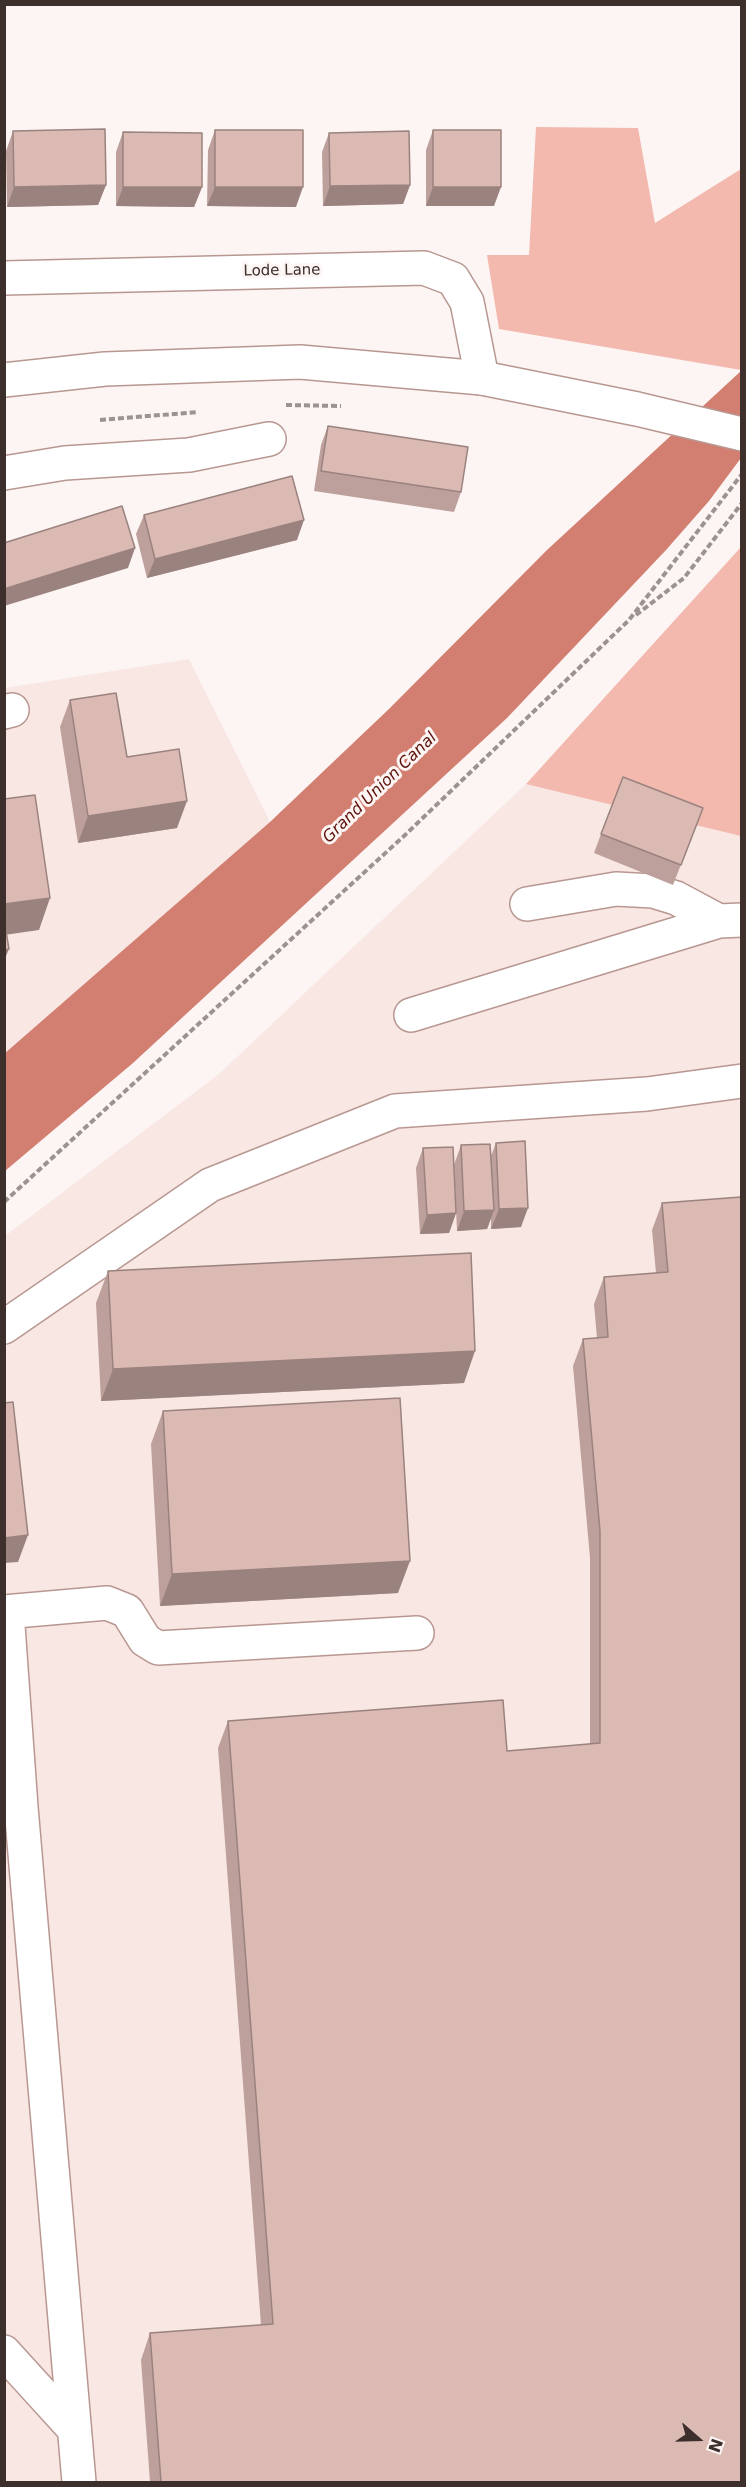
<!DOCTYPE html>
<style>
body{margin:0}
#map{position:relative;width:746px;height:2487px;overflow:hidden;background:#fcf5f3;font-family:"DejaVu Sans",sans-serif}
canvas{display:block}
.frame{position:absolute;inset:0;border:6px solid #3c2f2c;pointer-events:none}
.north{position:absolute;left:668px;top:2409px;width:60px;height:60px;-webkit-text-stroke:4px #fcf5f3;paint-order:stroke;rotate:110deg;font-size:16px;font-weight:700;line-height:24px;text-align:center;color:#3c2f2c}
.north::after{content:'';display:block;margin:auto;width:21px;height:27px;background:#3c2f2c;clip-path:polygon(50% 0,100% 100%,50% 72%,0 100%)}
</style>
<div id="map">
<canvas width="746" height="2487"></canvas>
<div class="frame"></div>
<div class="north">N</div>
</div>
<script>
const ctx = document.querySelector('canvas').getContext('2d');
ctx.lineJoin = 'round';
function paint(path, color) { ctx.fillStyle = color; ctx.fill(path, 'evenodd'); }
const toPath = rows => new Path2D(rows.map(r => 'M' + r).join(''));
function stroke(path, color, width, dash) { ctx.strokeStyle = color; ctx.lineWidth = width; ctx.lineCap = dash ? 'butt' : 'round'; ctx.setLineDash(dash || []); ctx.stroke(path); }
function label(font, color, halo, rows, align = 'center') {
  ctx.font = font + ' "DejaVu Sans",sans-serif'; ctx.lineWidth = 6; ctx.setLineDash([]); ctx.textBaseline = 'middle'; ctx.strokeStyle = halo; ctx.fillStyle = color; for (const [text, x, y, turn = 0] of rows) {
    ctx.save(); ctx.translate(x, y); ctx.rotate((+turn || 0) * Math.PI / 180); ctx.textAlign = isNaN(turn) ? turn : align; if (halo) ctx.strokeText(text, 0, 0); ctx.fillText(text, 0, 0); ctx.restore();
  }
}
paint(toPath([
 [189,659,270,822,5,1054,5,688],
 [526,784,741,788,741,2482,5,2482,5,1236,219,1074]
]), '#f9e7e4');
paint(toPath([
 [536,127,638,128,655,223,741,169,741,370,499,329,487,255,529,255],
 [741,547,741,836,526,784]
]), '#f3b9af');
paint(toPath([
 [741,371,741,458,709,501,666,550,507,718,133,1063,5,1171,4,1054,270,822,390,708,547,550]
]), '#d27e71');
const minor = toPath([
 [4,278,424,268,453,279,467,302,482,378],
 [4,473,65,463,189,455,269,439],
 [4,712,12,710],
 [527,904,616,889,653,891,676,898,719,921],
 [411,1015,719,921,742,920],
 [4,1327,210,1185,395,1111,647,1094,742,1081],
 [4,1612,107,1603,127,1611,145,1640,158,1648,417,1633],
 [7,1612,21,1807,79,2482],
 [4,2352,74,2429]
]);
const major = toPath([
 [4,380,105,369,300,362,482,378,637,409,742,434]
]);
stroke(minor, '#b89791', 36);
stroke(major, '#b89791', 36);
stroke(toPath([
 [286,405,341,406],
 [100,420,198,412],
 [636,615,684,578,742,503],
 [4,1202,404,836,629,620,742,474]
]), '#9c9290', 4, [6, 3]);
stroke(minor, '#fff', 33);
stroke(major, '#fff', 33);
paint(toPath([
 [215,130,296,207,207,206,208,150],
 [433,130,494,206,426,206,426,150],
 [13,131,106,185,98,205,7,207,6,151],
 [123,132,202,187,194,207,116,206,116,152],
 [329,133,410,185,403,204,323,206,322,152],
 [328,426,461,492,454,512,314,491,321,445],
 [144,515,297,540,147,578,136,534],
 [70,700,127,757,177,828,78,843,60,727],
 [703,808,673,885,594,853,601,834],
 [496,1143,521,1227,491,1229,491,1218,487,1229,457,1231,454,1165,461,1145,491,1156],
 [423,1148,456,1213,449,1233,420,1234,416,1168],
 [741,1197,741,2482,150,2482,141,2360,150,2333,261,2325,218,1748,228,1721,507,1751,590,1744,590,1558,573,1366,583,1339,597,1338,594,1304,604,1277,656,1273,652,1230,662,1203],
 [108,1271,464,1383,101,1401,96,1303],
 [163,1411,398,1593,160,1606,151,1444]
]), '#bda09b');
paint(toPath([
 [106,185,98,205,7,207,14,187],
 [410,185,403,204,323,206,330,186],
 [123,187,202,187,194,207,116,206],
 [215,187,303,187,296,207,207,206],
 [433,187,501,187,494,206,426,206],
 [304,520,297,540,147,578,155,559],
 [135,548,128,568,4,606,4,589],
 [187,801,177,828,78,843,88,816],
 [50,898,39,930,4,935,4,904],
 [9,949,4,961,4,950],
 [528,1208,521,1227,491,1229,499,1209],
 [494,1210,487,1229,457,1231,464,1211],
 [456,1213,449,1233,420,1234,427,1215],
 [475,1351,464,1383,101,1401,113,1369],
 [28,1535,18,1562,4,1563,4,1538],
 [410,1561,398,1593,160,1606,172,1574]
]), '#9a827e');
const building = toPath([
 [105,129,106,185,14,187,13,131,105,129],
 [215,130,303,130,303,187,215,187,215,130],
 [433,130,501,130,501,187,433,187,433,130],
 [409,131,410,185,330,186,329,133,409,131],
 [123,132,202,133,202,187,123,187,123,132],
 [328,426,468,447,461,492,321,471,328,426],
 [292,476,304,520,155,559,144,515,292,476],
 [122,506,135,548,4,589,4,543,122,506],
 [116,693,127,757,179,749,187,801,88,816,70,700,116,693],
 [623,777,703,808,681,865,601,834,623,777],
 [35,795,50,898,4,904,4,799,35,795],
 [4,919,9,949,4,950,4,919],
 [525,1141,528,1208,499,1209,496,1143,525,1141],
 [490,1144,494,1210,464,1211,461,1145,490,1144],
 [453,1147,456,1213,427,1215,423,1148,453,1147],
 [741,1197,741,2482,161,2482,150,2333,273,2324,228,1721,503,1700,507,1751,600,1743,600,1531,583,1339,608,1337,604,1277,668,1272,662,1203,741,1197],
 [471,1253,475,1351,113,1369,108,1271,471,1253],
 [400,1398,410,1561,172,1574,163,1411,400,1398],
 [13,1402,28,1535,4,1538,4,1403,13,1402]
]);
paint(building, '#dcbab4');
stroke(building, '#9a827e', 1.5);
label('15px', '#3c2f2c', '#fcf5f3', [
 ["Lode Lane",282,271,-1]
]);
label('italic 16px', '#5d120b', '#fcf5f3', [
 ["Grand Union Canal",380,788,-44]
]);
</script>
